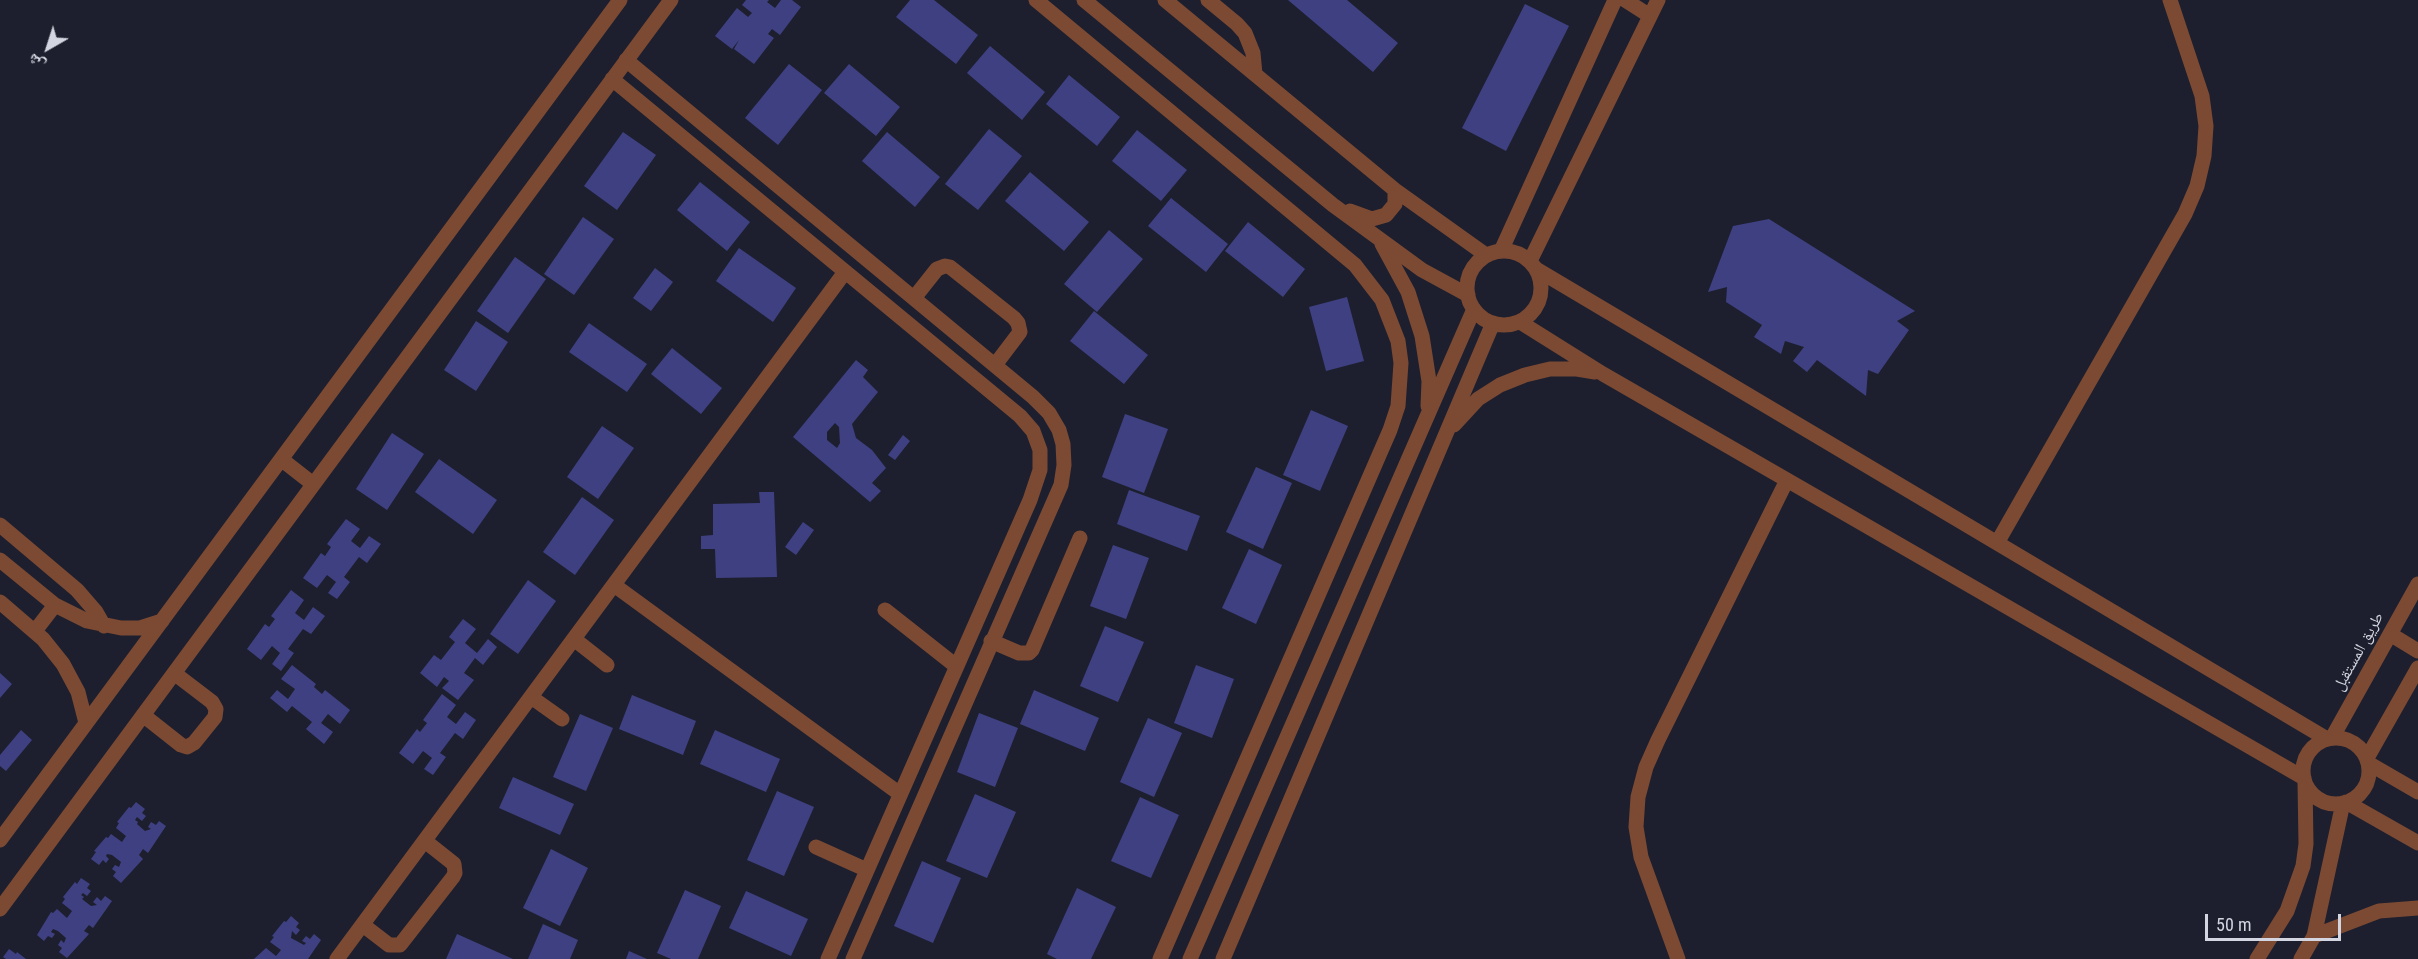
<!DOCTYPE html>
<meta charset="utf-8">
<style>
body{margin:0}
#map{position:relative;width:2418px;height:959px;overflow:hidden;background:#1d1f2e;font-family:"Roboto Condensed","Noto Naskh Arabic",sans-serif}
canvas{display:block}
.north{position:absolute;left:18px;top:18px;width:60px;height:60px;-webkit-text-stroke:4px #1d1f2e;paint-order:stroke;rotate:219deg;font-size:16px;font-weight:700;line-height:24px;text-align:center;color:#d3d5e0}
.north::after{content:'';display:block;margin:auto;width:21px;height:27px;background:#d3d5e0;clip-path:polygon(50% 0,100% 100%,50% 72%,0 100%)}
.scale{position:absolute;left:2205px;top:914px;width:136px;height:27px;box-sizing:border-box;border:3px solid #d3d5e0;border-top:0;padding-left:8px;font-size:18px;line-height:21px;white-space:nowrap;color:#d3d5e0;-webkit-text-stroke:4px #1d1f2e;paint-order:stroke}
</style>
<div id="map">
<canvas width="2418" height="959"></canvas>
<div class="north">ش</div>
<div class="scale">50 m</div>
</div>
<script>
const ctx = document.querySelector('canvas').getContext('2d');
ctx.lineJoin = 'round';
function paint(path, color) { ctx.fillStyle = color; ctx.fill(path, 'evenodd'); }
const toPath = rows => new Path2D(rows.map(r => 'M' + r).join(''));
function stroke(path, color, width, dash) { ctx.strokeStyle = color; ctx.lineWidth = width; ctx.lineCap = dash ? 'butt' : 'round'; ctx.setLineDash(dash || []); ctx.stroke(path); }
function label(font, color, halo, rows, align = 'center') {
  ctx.font = font + ' "Roboto Condensed","Noto Naskh Arabic",sans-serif'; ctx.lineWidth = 4.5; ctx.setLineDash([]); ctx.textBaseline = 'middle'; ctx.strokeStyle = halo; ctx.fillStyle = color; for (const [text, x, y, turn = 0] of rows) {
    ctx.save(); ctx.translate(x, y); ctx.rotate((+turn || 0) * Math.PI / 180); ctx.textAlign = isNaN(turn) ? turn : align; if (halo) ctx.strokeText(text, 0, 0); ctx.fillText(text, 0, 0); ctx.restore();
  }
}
paint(toPath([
 [746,0,769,0,767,2,775,8,781,0,792,0,801,7,780,35,772,29,768,34,774,38,754,64,734,49,739,40,732,49,715,36,737,8,748,17,752,13,742,5],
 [910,0,934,0,978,35,956,64,896,17],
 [1288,0,1347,0,1398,43,1373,72],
 [1525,4,1569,26,1506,151,1462,128],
 [990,46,1045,92,1022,120,967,73],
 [789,64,822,90,778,145,745,118],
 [849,64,900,107,876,136,824,93],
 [1069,75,1120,117,1097,146,1046,104],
 [989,129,1022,156,978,210,945,184],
 [1137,130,1187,170,1161,201,1112,161],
 [623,132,656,155,617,210,584,186],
 [887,132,940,177,915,207,862,161],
 [1030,172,1089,222,1064,251,1005,201],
 [700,182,750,222,727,251,677,210],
 [1171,198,1228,244,1206,272,1148,226],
 [583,217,614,239,574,295,544,274],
 [1769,219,1915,311,1897,321,1909,330,1878,374,1868,370,1866,396,1817,360,1807,372,1793,361,1804,347,1785,341,1781,354,1754,337,1762,325,1726,302,1727,287,1708,292,1733,226],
 [1248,222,1305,269,1283,297,1225,251],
 [1109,230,1143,259,1097,312,1064,284],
 [739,248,796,288,773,322,716,281],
 [515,257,546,279,508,333,477,311],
 [655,268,673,282,651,311,633,298],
 [1347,297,1364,361,1326,371,1309,307],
 [1094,311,1148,355,1124,384,1070,341],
 [476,321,508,342,476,391,444,370],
 [589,323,647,364,627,392,569,352],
 [672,348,722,388,701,414,651,374],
 [856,360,868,370,863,377,878,392,852,424,856,438,872,450,886,468,872,483,881,491,870,502,793,437],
 [835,423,839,427,840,443,837,448,827,440,827,432],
 [1311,410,1348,426,1320,491,1283,475],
 [1125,414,1168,429,1144,493,1102,477],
 [602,426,634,448,598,499,567,477],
 [392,433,424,454,387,510,356,489],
 [903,435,910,441,895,460,888,455],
 [439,459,497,500,473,534,415,492],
 [1256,467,1292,483,1263,549,1226,532],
 [1129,490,1200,516,1187,551,1117,524],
 [759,492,774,492,777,577,716,578,715,549,701,549,701,536,713,535,713,504,760,503],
 [582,497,614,520,575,575,543,552],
 [346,519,360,529,351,541,360,548,369,536,381,544,367,563,359,557,344,577,350,582,337,599,328,593,336,582,327,575,317,588,303,578,321,553,325,556,331,547,327,544],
 [803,522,814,530,796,555,785,547],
 [1113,545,1149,558,1126,619,1090,606],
 [1249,549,1282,565,1256,624,1222,608],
 [528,580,556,601,518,654,490,634],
 [291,590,304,600,295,613,304,620,313,607,325,616,311,634,303,629,288,649,294,653,281,671,272,664,280,653,272,646,261,660,247,649,265,624,269,627,275,619,271,616],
 [463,619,476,629,465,643,477,653,488,639,497,647,483,665,475,658,464,673,474,680,458,700,442,688,449,681,444,677,437,687,420,673,434,655,441,660,455,642,449,637],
 [1105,626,1144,642,1118,702,1080,686],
 [292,665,316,684,314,687,322,694,325,690,350,710,340,724,328,714,321,723,333,732,324,744,306,729,312,722,292,706,287,712,270,698,277,690,288,699,295,689,281,679],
 [1196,665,1234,679,1212,738,1174,723],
 [0,673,12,684,0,698],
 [1034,690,1099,718,1085,751,1020,724],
 [442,694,456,705,447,717,456,724,465,712,476,720,463,739,455,733,440,753,446,757,433,775,424,769,432,758,423,751,413,764,399,753,417,729,420,732,427,723,423,720],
 [632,695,696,721,683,755,619,729],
 [979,713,1018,728,995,787,957,772],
 [580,714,613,728,586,791,553,777],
 [1148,718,1182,733,1154,797,1120,782],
 [21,730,32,740,6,771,0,766,0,755],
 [715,730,780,759,766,792,700,764],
 [513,777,574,804,560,835,499,808],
 [777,791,814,807,784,876,747,860],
 [975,794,1016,812,987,878,946,861],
 [1140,797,1179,815,1151,878,1111,861],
 [136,802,145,809,142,813,146,816,142,821,137,817,135,820,138,822,137,824,145,831,151,829,148,827,151,822,156,825,159,821,166,826,148,853,143,849,139,855,143,859,121,883,113,876,116,872,112,869,115,865,119,867,121,862,112,855,107,854,106,856,109,859,106,863,103,860,99,865,91,859,96,852,94,851,106,837,108,838,111,834,122,842,126,836,116,828,119,823,117,822,129,807,131,808],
 [551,849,588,868,560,926,523,908],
 [922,861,961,878,933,943,894,926],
 [81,878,90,884,87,888,91,891,87,896,83,893,81,895,84,897,82,899,91,906,97,905,93,902,97,897,101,901,105,896,112,901,93,928,89,925,84,931,89,934,67,958,59,952,62,948,58,945,61,940,64,943,66,938,58,931,53,929,51,932,55,934,52,938,48,936,44,941,37,935,51,912,53,913,57,909,67,918,72,911,62,903,65,899,63,897,75,882,77,884],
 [1077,888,1116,907,1091,959,1057,959,1047,954],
 [685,890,721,906,698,959,671,959,657,953],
 [746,891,808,919,791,956,729,928],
 [291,916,299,923,296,927,300,930,296,935,292,931,291,938,304,945,306,943,302,941,306,936,310,939,314,934,321,940,308,959,254,959,266,948,276,956,281,950,270,942,274,937,272,936,284,921,286,922],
 [543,924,578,940,570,959,528,959],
 [457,934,513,959,446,959],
 [9,949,16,954,17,952,26,959,6,959,3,957],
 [629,951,647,959,626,959]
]), '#3f4082');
stroke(toPath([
 [1036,0,1355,265,1382,300,1398,341,1401,363,1398,406,1390,430,1160,959],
 [1084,0,1333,205,1422,270,1468,295],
 [1165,0,1395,190,1486,255],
 [1208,0,1237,24,1245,33,1253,53,1255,74],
 [1625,0,1650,16],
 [626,60,1033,397,1049,413,1059,430,1063,444,1064,465,1061,485,853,959],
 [612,79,1020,416,1033,431,1040,450,1040,470,1030,500,828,959],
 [1350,211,1372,219,1386,215,1395,204,1395,190],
 [1382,244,1408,292,1422,336,1429,381,1428,406],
 '1467 288a37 37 0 1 1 74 0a37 37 0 1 1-74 0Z',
 [1501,251,1615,0],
 [1530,261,1658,0],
 [1536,269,2327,739],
 [914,298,937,269,945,266,950,267,1014,318,1018,323,1020,332,995,365],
 [1520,322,1603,374,2304,778],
 [1454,425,1478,399,1500,385,1525,375,1550,369,1577,369,1595,372],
 [281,459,313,484],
 [0,525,77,590,96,612,104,626],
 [1997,543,2185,214,2197,186,2204,156,2206,126,2202,96,2170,0],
 [0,560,55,605,87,621,121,628,140,628,162,621],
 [614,585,900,794],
 [0,602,43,639,63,664,78,692,86,723],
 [885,610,956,666],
 [35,631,55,605],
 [2390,634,2418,651],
 [574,639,607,665],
 [991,641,1019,653,1029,653,1032,650,1080,538],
 [531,697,562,719],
 [143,715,181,745,187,747,194,743,215,717,216,709,212,702,174,673],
 [2332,738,2418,584],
 '2303 771a33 33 0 1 1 66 0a33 33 0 1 1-66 0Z',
 [2367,758,2418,668],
 [2368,763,2418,792],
 [2346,802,2418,843],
 [0,840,620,0],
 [816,847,867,870],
 [0,909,671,0],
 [363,925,389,945,400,945,453,877,455,873,454,864,425,841],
 [2314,936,2379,911,2418,908],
 [337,959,845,272],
 [1190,959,1474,309],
 [1223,959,1493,323],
 [1678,959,1641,857,1636,827,1638,797,1646,767,1658,740,1787,480],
 [2257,959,2287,911,2303,866,2306,844,2305,782],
 [2301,959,2314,936,2343,803]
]), '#7c4a33', 15);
label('16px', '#d3d5e0', '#1d1f2e', [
 ["طريق المستقبل",2359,652,-61]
]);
</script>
